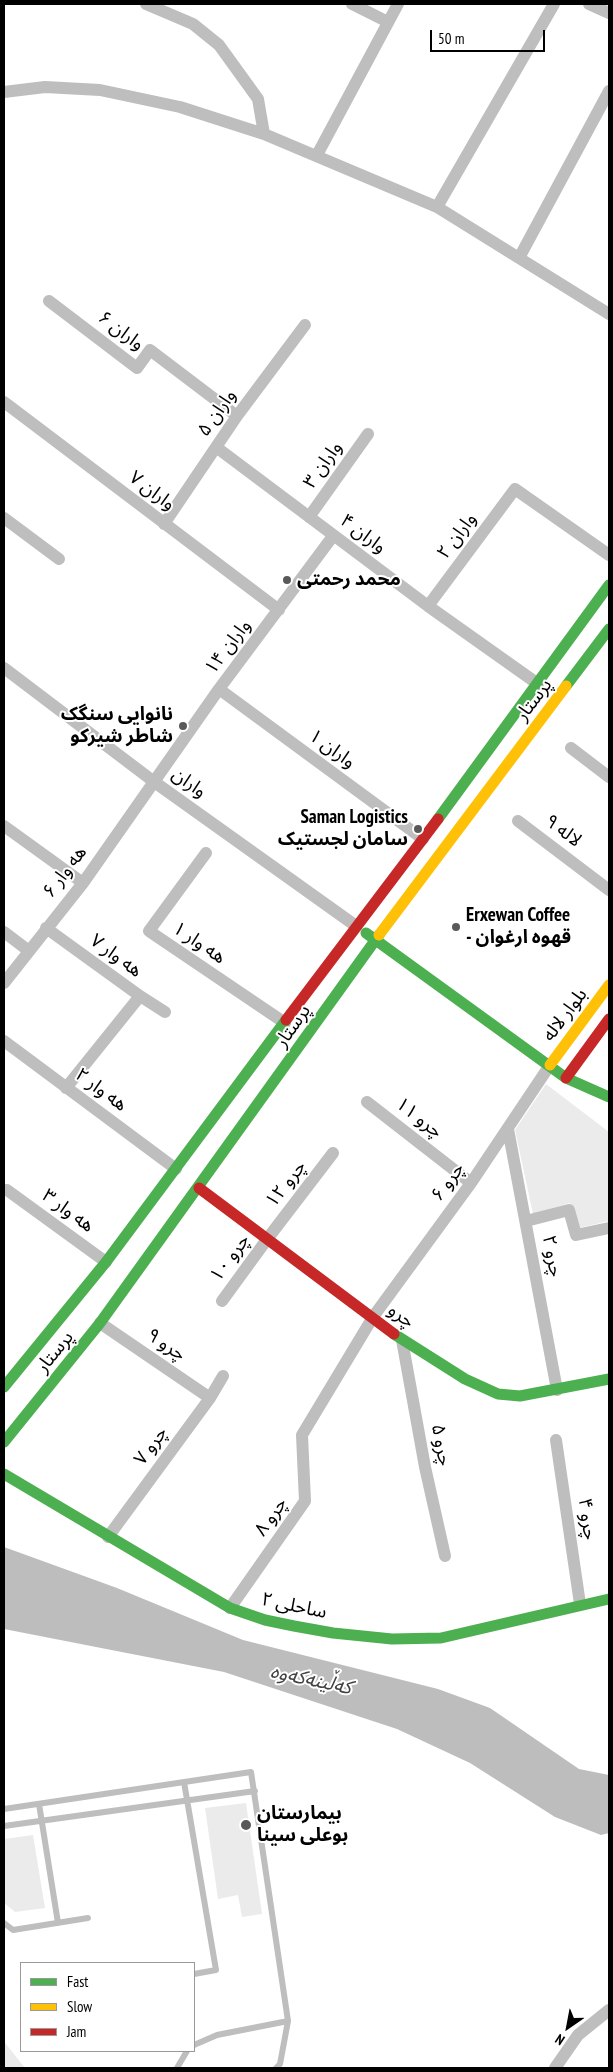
<!DOCTYPE html>
<meta charset="utf-8">
<style>
body{margin:0}
#map{position:relative;width:613px;height:2072px;overflow:hidden;background:#fff;font-family:"PT Sans Narrow",sans-serif}
canvas{display:block}
.frame{position:absolute;inset:0;border:5px solid #000;pointer-events:none}
.legend{position:absolute;left:20px;top:1962px;width:175px;height:90px;box-sizing:border-box;background:#fff;border:1px solid #999;margin:0;padding:6px 9px;list-style:none;font-size:15px;color:#000}
.legend li{display:flex;align-items:center;gap:10px;height:25px}
.legend b{width:25px;border:1px solid #999}
.north{position:absolute;left:543px;top:2002px;width:50px;height:50px;-webkit-text-stroke:4px #fff;paint-order:stroke;rotate:213deg;font-size:14px;font-weight:700;line-height:20px;text-align:center;color:#000}
.north::after{content:'';display:block;margin:auto;width:18px;height:22px;background:#000;clip-path:polygon(50% 0,100% 100%,50% 72%,0 100%)}
.scale{position:absolute;left:430px;top:30px;width:115px;height:22px;box-sizing:border-box;border:2px solid #000;border-top:0;padding-left:6px;font-size:15px;line-height:18px;white-space:nowrap;color:#000;-webkit-text-stroke:4px #fff;paint-order:stroke}
</style>
<div id="map">
<canvas width="613" height="2072"></canvas>
<div class="frame"></div>
<ul class="legend">
<li><b style="height:6px;background:#4caf50"></b>Fast</li>
<li><b style="height:6px;background:#ffc107"></b>Slow</li>
<li><b style="height:6px;background:#c62828"></b>Jam</li>
</ul>
<div class="north">N</div>
<div class="scale">50 m</div>
</div>
<script>
const ctx = document.querySelector('canvas').getContext('2d');
ctx.lineJoin = 'round';
function paint(path, color) { ctx.fillStyle = color; ctx.fill(path, 'evenodd'); }
const toPath = rows => new Path2D(rows.map(r => 'M' + r).join(''));
function stroke(path, color, width, dash) { ctx.strokeStyle = color; ctx.lineWidth = width; ctx.lineCap = dash ? 'butt' : 'round'; ctx.setLineDash(dash || []); ctx.stroke(path); }
function label(font, color, halo, rows, align = 'center') {
  ctx.font = font + ' "PT Sans Narrow","Noto Sans Arabic",sans-serif'; ctx.lineWidth = 4; ctx.setLineDash([]); ctx.textBaseline = 'middle'; ctx.strokeStyle = halo; ctx.fillStyle = color; for (const [text, x, y, turn = 0] of rows) {
    ctx.save(); ctx.translate(x, y); ctx.rotate((+turn || 0) * Math.PI / 180); ctx.textAlign = isNaN(turn) ? turn : align; if (halo) ctx.strokeText(text, 0, 0); ctx.fillText(text, 0, 0); ctx.restore();
  }
}
paint(toPath([
 [546,1084,609,1132,609,1221,579,1228,570,1203,533,1214,515,1130],
 [246,1803,262,1914,242,1917,238,1895,218,1899,205,1808],
 [33,1835,45,1908,15,1912,4,1903,4,1839],
 [4,2042,6,2044,25,2068,4,2068]
]), '#ebebeb');
paint(toPath([
 [4,1547,117,1588,243,1640,438,1689,490,1708,579,1769,609,1775,609,1833,601,1835,555,1817,470,1763,397,1729,224,1672,4,1629]
]), '#bdbdbd');
stroke(toPath([
 [184,1782,216,1970,194,1974],
 [39,1804,58,1923],
 [4,1809,251,1772,288,2021,280,2064,276,2068],
 [4,1826,255,1791],
 [4,1923,13,1930,88,1918],
 [194,2045,217,2035,288,2021],
 [177,2068,187,2051]
]), '#bebebe', 6);
stroke(toPath([
 [146,4,193,24,219,45,258,99,264,134],
 [352,4,388,22],
 [589,4,609,13],
 [4,92,45,87,100,90,180,107,264,134,437,207,609,314],
 [317,155,398,4],
 [437,207,554,4],
 [519,258,609,91],
 [49,301,137,368,150,350,237,416],
 [4,402,279,610],
 [216,447,428,606,538,684],
 [309,517,368,434],
 [4,518,59,559],
 [164,524,237,416,305,325],
 [428,606,515,489,609,555],
 [4,668,153,781,356,926],
 [219,689,423,839],
 [571,748,609,777],
 [518,821,609,890],
 [4,826,83,883],
 [206,853,149,931,285,1023],
 [46,928,140,996,165,1012],
 [4,932,29,951],
 [4,983,83,883,219,689,333,536],
 [4,1041,176,1169],
 [66,1088,140,996],
 [367,1102,471,1183],
 [508,1129,557,1390],
 [7,1190,106,1262],
 [526,1221,569,1210,576,1235,609,1228],
 [222,1301,268,1238,333,1153],
 [100,1323,210,1398],
 [402,1340,425,1467,445,1556],
 [556,1440,580,1604],
 [108,1537,210,1398,223,1376],
 [230,1608,305,1501,302,1435,373,1317,471,1183,550,1065],
 [555,2068,578,2035,609,2010]
]), '#bebebe', 12);
stroke(toPath([
 [566,686,609,629],
 [438,819,609,585],
 [366,933,566,1078,609,1097],
 [394,1334,465,1379,498,1394,520,1396,609,1379],
 [4,1387,106,1262,286,1020],
 [4,1442,100,1323,379,935],
 [4,1474,230,1608,265,1620,294,1626,333,1633,392,1639,441,1638,609,1599]
]), '#4caf50', 11);
stroke(toPath([
 [379,935,566,686],
 [550,1065,609,985]
]), '#ffc107', 11);
stroke(toPath([
 [286,1020,438,819],
 [566,1078,609,1019],
 [199,1188,394,1334]
]), '#c62828', 11);
for (const [x, y, r, color] of [
 [287,580,5,"#595959"],
 [183,726,5,"#595959"],
 [418,829,5,"#595959"],
 [456,927,5,"#595959"],
 [246,1825,6,"#595959"]
]) { const dot = new Path2D(); dot.arc(x, y, r, 0, 2 * Math.PI); ctx.fillStyle = color; ctx.fill(dot); stroke(dot, '#fff', 2); }
label('19px', '#000', '#fff', [
 ["واران ۶",121,331,37],
 ["واران ۵",217,413,-55],
 ["واران ۳",323,465,-55],
 ["واران ۷",152,491,37],
 ["واران ۴",363,534,37],
 ["واران ۲",457,536,-53],
 ["واران ۱۴",228,647,-53],
 ["پرستار",534,700,-53],
 ["واران ۱",332,749,36],
 ["واران",189,783,35],
 ["لاله ۹",563,831,37],
 ["هه وار ۶",65,872,-53],
 ["هه وار ۱",199,943,34],
 ["هه وار ۷",116,956,36],
 ["بلوار لاله",565,1015,-53],
 ["پرستار",293,1026,-55],
 ["هه وار ۲",101,1090,36],
 ["چرو ۱۱",419,1118,38],
 ["چرو ۶",448,1182,-54],
 ["چرو ۱۲",286,1184,-52],
 ["هه وار ۳",68,1211,36],
 ["چرو ۲",552,1256,79],
 ["چرو ۱۰",230,1258,-54],
 ["چرو",401,1316,37],
 ["چرو ۹",166,1345,34],
 ["پرستار",55,1352,-51],
 ["چرو ۵",441,1445,79],
 ["چرو ۷",151,1446,-54],
 ["چرو ۸",271,1517,-55],
 ["چرو ۴",587,1519,82],
 ["ساحلی ۲",294,1606,12]
]);
label('bold 19px', '#000', '#fff', [
 ["محمد رحمتی",297,580],
 ["نانوایی سنگک",173,715,"right"],
 ["شاطر شیرکو",173,737,"right"],
 ["Saman Logistics",408,818,"right"],
 ["سامان لجستیک",408,840,"right"],
 ["Erxewan Coffee",466,916],
 ["- قهوه ارغوان",466,938],
 ["بیمارستان",257,1814],
 ["بوعلی سینا",257,1836]
], 'left');
label('italic 20px', '#424242', '#fff', [
 ["کەڵینەکەوە",311,1680,12]
]);
</script>
